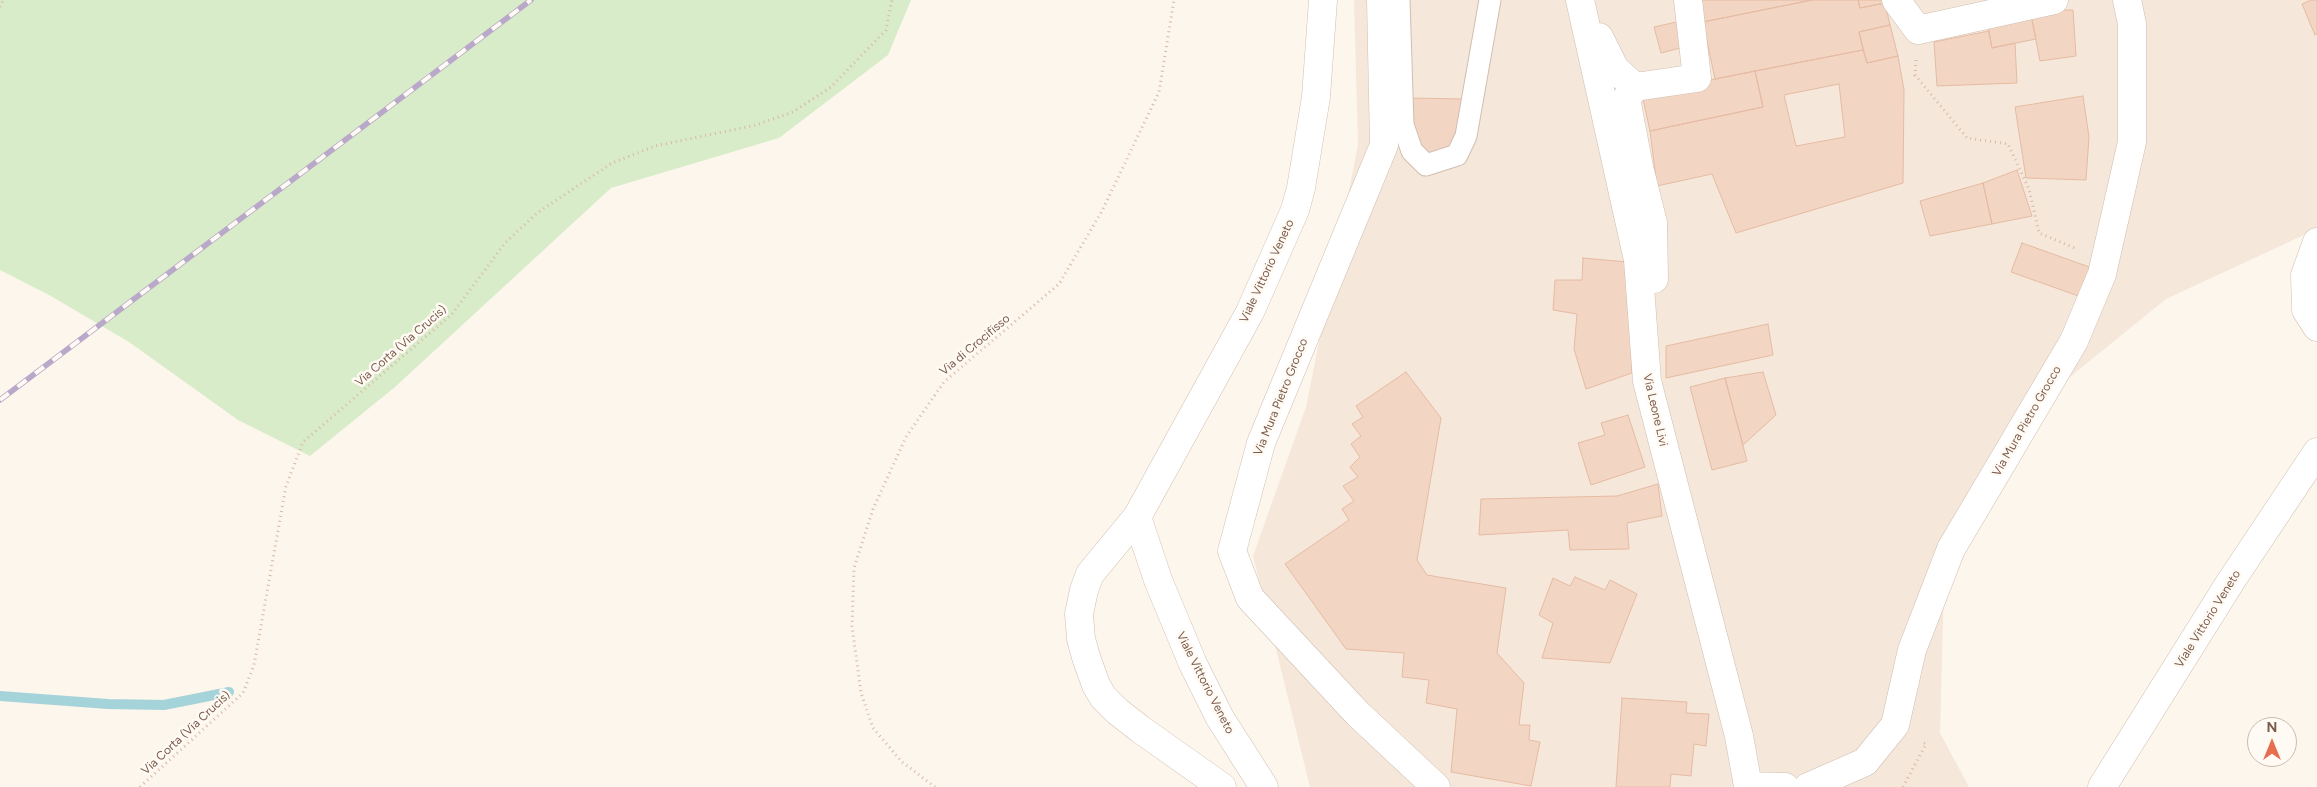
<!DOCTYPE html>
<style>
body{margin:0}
#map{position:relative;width:2317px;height:787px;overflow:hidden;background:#fdf6ec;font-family:Figtree,sans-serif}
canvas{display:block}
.north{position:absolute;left:2247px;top:717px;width:50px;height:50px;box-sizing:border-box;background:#fffaf3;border:1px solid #cabbb1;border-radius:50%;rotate:0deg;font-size:14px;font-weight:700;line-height:20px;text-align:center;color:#7a5c4d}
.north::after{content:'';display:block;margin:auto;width:18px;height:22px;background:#e76f51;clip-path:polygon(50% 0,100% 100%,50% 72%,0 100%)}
</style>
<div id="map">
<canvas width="2317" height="787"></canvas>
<div class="north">N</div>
</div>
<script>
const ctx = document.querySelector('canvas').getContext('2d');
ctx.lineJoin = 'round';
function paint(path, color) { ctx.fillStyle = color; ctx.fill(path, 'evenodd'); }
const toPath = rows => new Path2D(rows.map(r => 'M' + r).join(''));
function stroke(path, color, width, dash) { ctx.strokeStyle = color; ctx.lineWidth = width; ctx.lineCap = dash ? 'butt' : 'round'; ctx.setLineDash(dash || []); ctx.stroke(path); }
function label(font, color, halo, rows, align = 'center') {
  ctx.font = font + ' Figtree,sans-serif'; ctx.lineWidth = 5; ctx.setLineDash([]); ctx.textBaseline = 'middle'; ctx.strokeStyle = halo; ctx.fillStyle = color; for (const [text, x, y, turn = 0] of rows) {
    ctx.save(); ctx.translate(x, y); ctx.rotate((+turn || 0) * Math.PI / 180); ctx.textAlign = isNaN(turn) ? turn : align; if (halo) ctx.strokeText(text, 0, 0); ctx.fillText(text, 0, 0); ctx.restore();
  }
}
paint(toPath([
 [1354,0,2317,0,2317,229,2166,299,2065,381,1944,583,1940,733,1969,787,1310,787,1253,556,1306,407,1358,145]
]), '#f5e8da');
paint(toPath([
 [0,0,911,0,888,55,779,138,611,188,395,387,310,456,238,420,129,342,49,295,0,270]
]), '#d8ecc9');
stroke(toPath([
 [0,696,108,704,164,705,229,692]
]), '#a5d3da', 10);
const building = toPath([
 [1702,0,1812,0,1703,22,1702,0],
 [1812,0,1858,0,1860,8,1885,3,1890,25,1859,32,1863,50,1715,79,1703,22,1812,0],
 [1858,0,1883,0,1885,3,1860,8,1858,0],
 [2311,0,2317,0,2317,34,2315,35,2302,4,2311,0],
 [2030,10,2073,10,2076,56,2040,61,2030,10],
 [2030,10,2036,39,1992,48,1986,19,2030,10],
 [1681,21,1688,46,1661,53,1654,27,1681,21],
 [1890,25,1898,56,1867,63,1859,32,1890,25],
 [1989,31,1992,48,2015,43,2017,83,1937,86,1934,42,1989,31],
 [1863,50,1867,63,1898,56,1904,90,1903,183,1736,233,1712,174,1657,186,1650,131,1763,107,1755,71,1863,50],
 [1839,84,1845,137,1796,146,1784,95,1839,84],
 [1755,71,1763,107,1650,131,1642,94,1755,71],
 [2083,96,2089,137,2086,180,2026,178,2015,107,2083,96],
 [1411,98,1462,99,1459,139,1448,154,1424,155,1409,140,1411,98],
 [2017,170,2032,216,1992,224,1983,183,2017,170],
 [1983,183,1992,224,1930,236,1920,201,1983,183],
 [2022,243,2095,269,2084,298,2011,272,2022,243],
 [1583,258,1627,262,1632,373,1586,389,1574,349,1577,314,1553,310,1555,280,1582,280,1583,258],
 [1768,324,1773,355,1666,378,1666,346,1768,324],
 [1406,372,1441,418,1417,560,1427,575,1506,588,1497,653,1524,683,1519,725,1530,725,1529,740,1540,742,1531,786,1451,772,1457,709,1426,703,1429,680,1402,677,1404,653,1346,649,1285,564,1349,520,1342,509,1354,501,1343,486,1358,477,1350,467,1360,457,1351,444,1361,436,1352,424,1363,417,1356,406,1406,372],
 [1763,372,1776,415,1743,445,1725,378,1763,372],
 [1725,378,1747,461,1712,470,1690,387,1725,378],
 [1628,415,1645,467,1591,485,1578,443,1605,435,1601,423,1628,415],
 [1658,484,1662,516,1627,523,1629,549,1570,550,1568,530,1479,535,1481,499,1617,496,1658,484],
 [1575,577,1605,590,1610,580,1637,594,1610,663,1542,658,1553,623,1539,615,1553,578,1570,586,1575,577],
 [1622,698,1687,702,1686,713,1709,714,1706,746,1694,744,1691,776,1671,774,1670,787,1616,787,1622,698]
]);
paint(building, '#f3d5c3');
stroke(building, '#e6bba3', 1);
const pedestrian = toPath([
 [1399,0,1403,125,1412,151,1426,165,1457,155,1466,136,1490,0]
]);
const minor = toPath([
 [1381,0,1384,145,1261,443,1232,551,1250,598,1358,714,1436,787],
 [1580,0,1638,260,1647,381,1739,736,1748,786],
 [1896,0,1918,30,2054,0],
 [1599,37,1615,69,1635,87,1697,78,1688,0],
 [1635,87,1626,99,1639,167,1653,223,1654,279],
 [1748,786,1785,787],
 [1808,787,1865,762,1895,725,1912,650,1951,549,2074,341,2102,274,2132,142,2132,24,2127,0]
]);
const tertiary = toPath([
 [2317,242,2305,275,2306,310,2317,327],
 [1137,517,1158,580,1193,664,1220,718,1264,787],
 [1222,787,1140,729,1117,711,1103,697,1096,685,1086,657,1081,639,1079,614,1084,590,1090,574,1137,517,1250,312,1295,210,1301,188,1316,97,1323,0],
 [2102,787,2231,581,2317,452]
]);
stroke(pedestrian, '#d1beb0', 23);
stroke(minor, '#d1beb0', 29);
stroke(tertiary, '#d1beb0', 29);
stroke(toPath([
 [0,7,3,0],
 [1916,60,1915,75,1967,138,2008,144,2029,189,2039,233,2077,249],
 [140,787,243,693,254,665,286,486,303,442,452,314,505,243,537,213,612,163,655,146,756,125,793,112,831,87,886,30,892,0],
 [935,787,902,762,873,728,861,693,852,626,854,568,873,509,906,437,944,382,1059,284,1102,211,1159,92,1174,0],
 [1903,787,1926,744,1921,741]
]), '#d9b8a5', 3, [1, 4]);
stroke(pedestrian, '#fff', 21);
stroke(minor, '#fff', 28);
stroke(tertiary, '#fff', 28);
const rail = toPath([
 [0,400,531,0]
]);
stroke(rail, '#b9a8c9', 5.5);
stroke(rail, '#fffaf3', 4, [11]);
label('12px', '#7a5c4d', '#fffaf3', [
 ["Viale Vittorio Veneto",1267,271,-65],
 ["Via di Crocifisso",975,345,-40],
 ["Via Corta (Via Crucis)",401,346,-41],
 ["Via Mura Pietro Grocco",1281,397,-68],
 ["Via Leone Livi",1655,410,77],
 ["Via Mura Pietro Grocco",2027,421,-60],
 ["Viale Vittorio Veneto",2208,619,-58],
 ["Viale Vittorio Veneto",1205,683,63],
 ["Via Corta (Via Crucis)",186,733,-43]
]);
</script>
